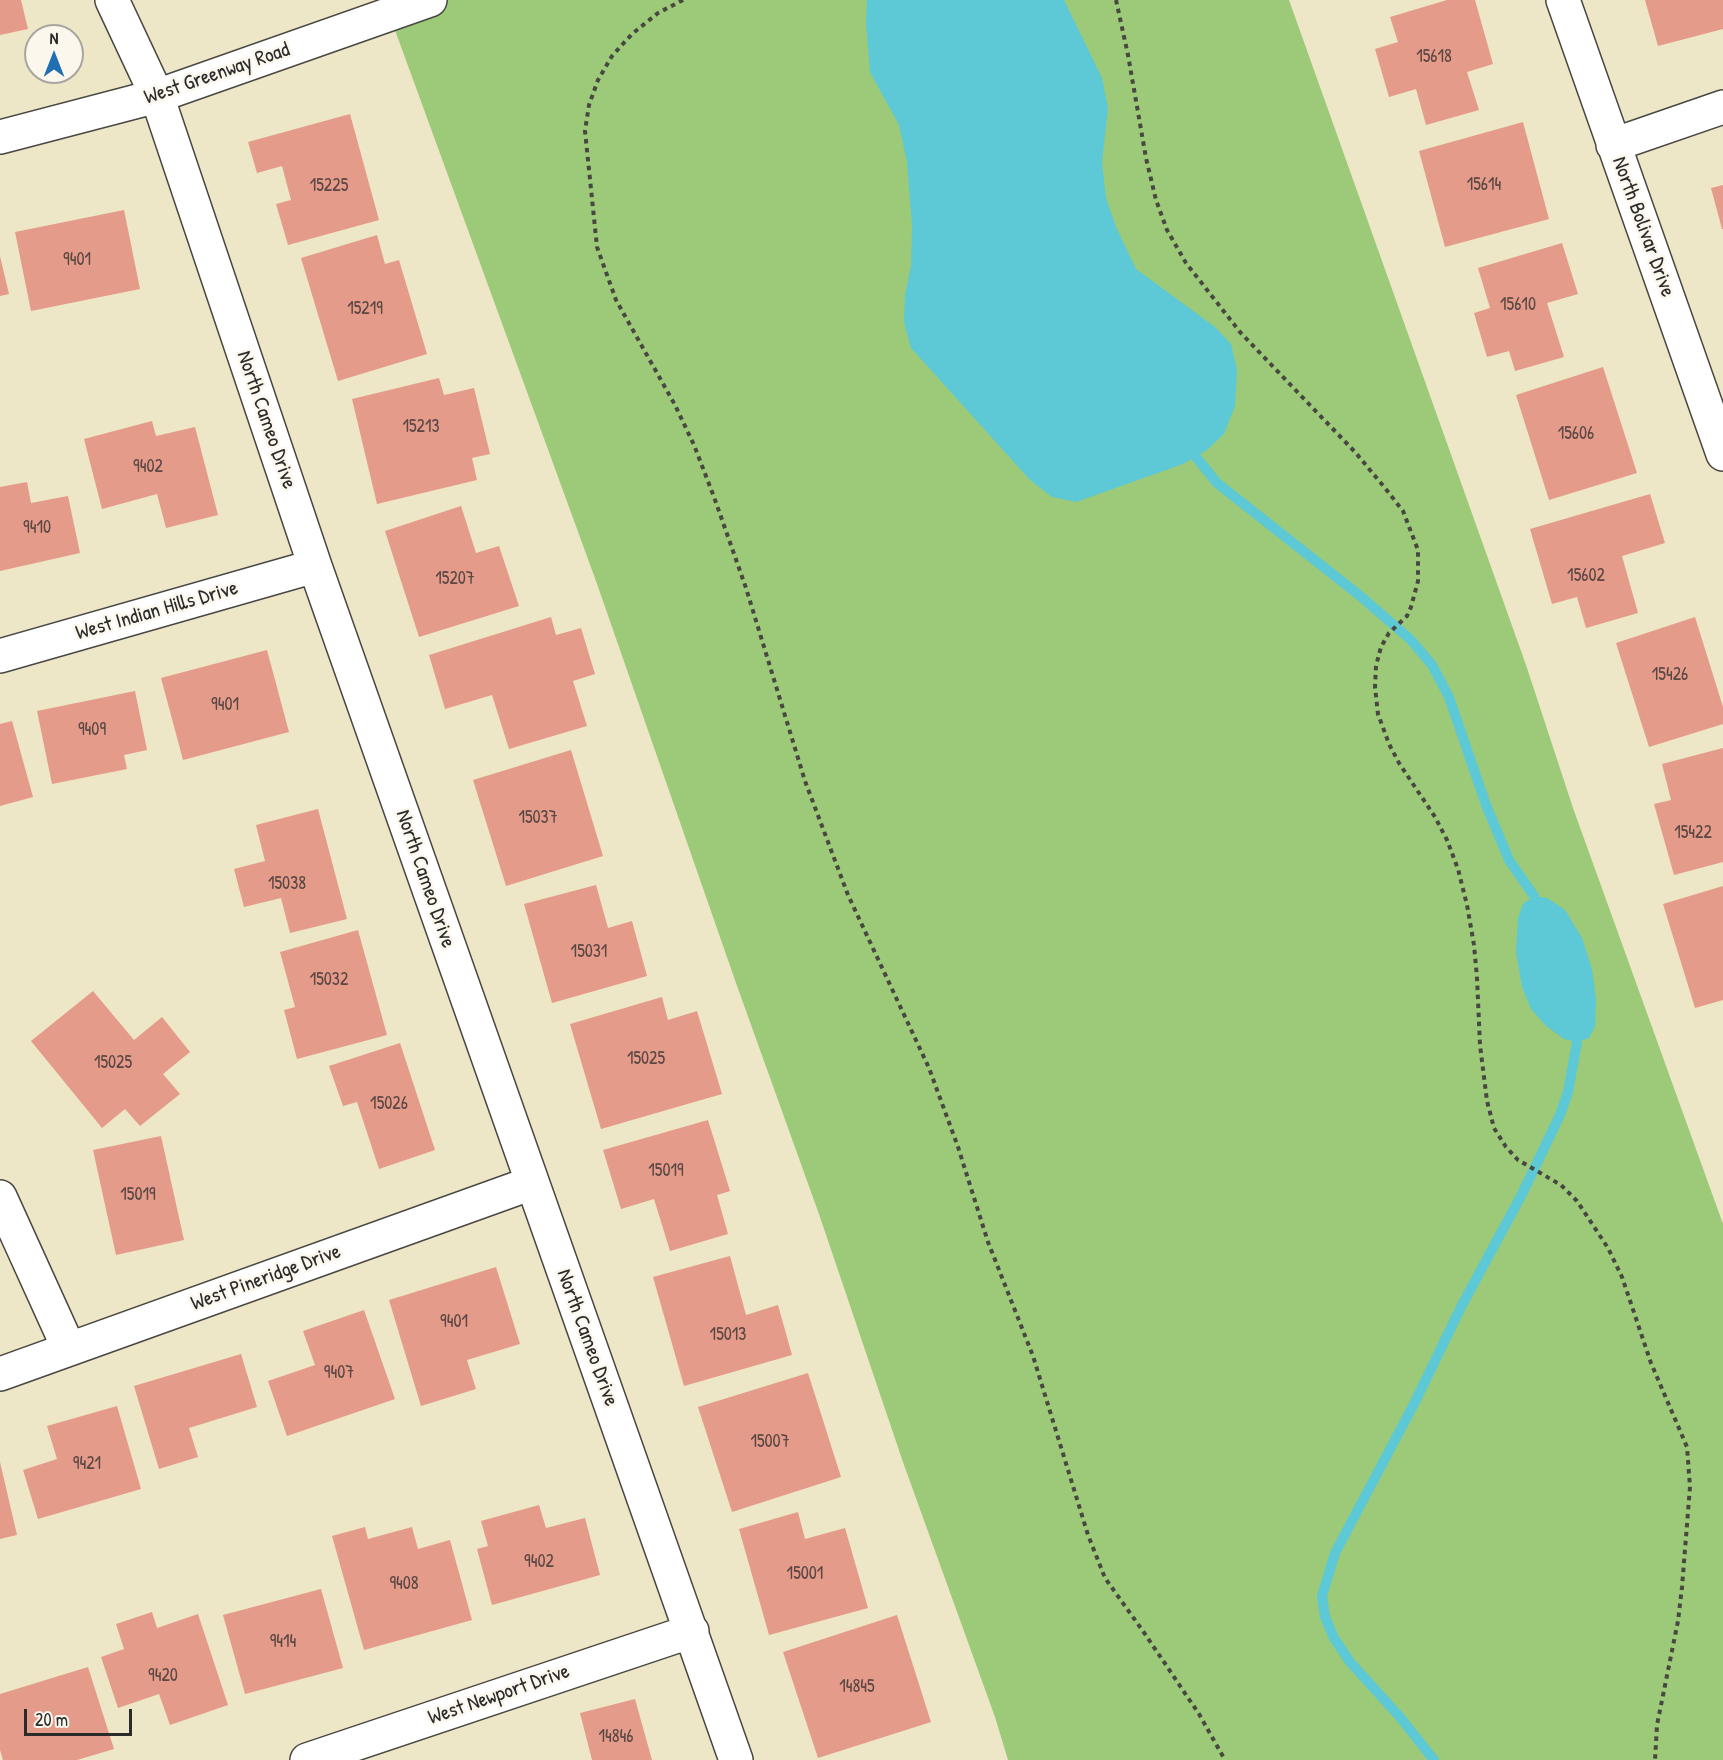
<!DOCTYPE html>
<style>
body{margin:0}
#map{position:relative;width:1723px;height:1760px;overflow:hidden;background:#ede6c7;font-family:"Patrick Hand",sans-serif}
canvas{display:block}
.north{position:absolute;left:24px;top:24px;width:60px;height:60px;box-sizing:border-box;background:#fbf7ec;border:2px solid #a8a59f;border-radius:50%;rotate:0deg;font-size:16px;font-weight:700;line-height:24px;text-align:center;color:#2b2b2b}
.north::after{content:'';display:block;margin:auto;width:21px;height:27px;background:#1f6fb2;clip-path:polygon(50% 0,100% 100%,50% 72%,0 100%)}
.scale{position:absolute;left:24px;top:1709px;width:108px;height:27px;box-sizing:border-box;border:3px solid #2b2b2b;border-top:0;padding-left:8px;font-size:18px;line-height:21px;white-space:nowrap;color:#2b2b2b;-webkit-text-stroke:4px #fbf7ec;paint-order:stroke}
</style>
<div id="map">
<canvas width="1723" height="1760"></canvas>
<div class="north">N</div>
<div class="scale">20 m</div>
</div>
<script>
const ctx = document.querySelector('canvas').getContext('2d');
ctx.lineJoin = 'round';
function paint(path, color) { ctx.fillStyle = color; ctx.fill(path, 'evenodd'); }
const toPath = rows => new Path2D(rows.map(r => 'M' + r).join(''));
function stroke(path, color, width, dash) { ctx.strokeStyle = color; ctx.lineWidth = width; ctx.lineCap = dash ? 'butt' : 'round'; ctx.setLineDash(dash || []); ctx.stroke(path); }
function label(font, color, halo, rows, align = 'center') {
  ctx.font = font + ' "Patrick Hand",sans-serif'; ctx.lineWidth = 5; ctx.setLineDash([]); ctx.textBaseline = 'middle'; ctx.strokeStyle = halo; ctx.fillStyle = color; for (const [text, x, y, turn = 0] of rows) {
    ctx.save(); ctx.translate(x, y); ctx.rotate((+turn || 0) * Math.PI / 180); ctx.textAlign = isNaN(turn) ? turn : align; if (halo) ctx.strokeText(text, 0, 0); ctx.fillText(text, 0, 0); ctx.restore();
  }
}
paint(toPath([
 [384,0,1289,0,1526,665,1573,808,1723,1224,1723,1760,1008,1760,995,1717,904,1465,820,1217,736,983,596,581]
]), '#9cca78');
paint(toPath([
 [867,0,1064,0,1102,78,1108,108,1102,162,1106,198,1116,227,1136,269,1215,327,1231,344,1237,370,1235,406,1224,434,1207,450,1183,464,1076,502,1052,497,1030,480,911,348,904,322,905,295,911,266,912,227,907,162,899,125,870,72,866,23],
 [1534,896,1547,898,1565,910,1582,938,1592,969,1596,1000,1595,1026,1589,1038,1577,1042,1564,1039,1546,1026,1531,1009,1522,987,1516,952,1518,918,1523,904]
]), '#5dc8d6');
stroke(toPath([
 [1196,457,1217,483,1359,595,1411,640,1432,665,1449,697,1486,805,1509,860,1534,896],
 [1434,1760,1399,1716,1350,1662,1334,1638,1325,1617,1322,1596,1335,1553,1415,1402,1461,1307,1522,1194,1560,1115,1568,1092,1577,1042]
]), '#5dc8d6', 10);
paint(toPath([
 [0,0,21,0,28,29,0,35],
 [1447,0,1475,0,1493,64,1467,72,1479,110,1426,125,1416,89,1389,97,1375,49,1398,42,1390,17],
 [1645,0,1723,0,1723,29,1658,46],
 [350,114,379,220,288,245,276,204,291,200,282,166,257,173,248,142],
 [1523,122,1549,219,1445,247,1419,151],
 [1723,185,1723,229,1722,229,1711,188],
 [124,210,140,289,31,311,15,232],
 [377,235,385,264,399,260,427,354,338,381,301,258],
 [1562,243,1578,294,1547,303,1564,357,1515,371,1509,351,1487,357,1474,313,1490,308,1478,268],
 [0,256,9,294,0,296],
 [1603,367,1637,473,1549,500,1516,395],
 [439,378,444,395,474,388,490,454,472,458,477,480,377,504,352,399],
 [152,421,156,436,195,427,218,515,166,528,157,494,102,509,84,439],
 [27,482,31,503,68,496,80,553,0,571,0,487],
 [1650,494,1665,543,1622,556,1638,613,1586,628,1577,597,1552,604,1530,529],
 [461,506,476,553,499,546,519,606,419,637,385,531],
 [551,617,556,635,581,628,595,674,573,681,587,726,509,749,492,695,445,709,429,655],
 [1695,617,1723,707,1723,724,1649,747,1616,643],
 [267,650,289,732,183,760,161,678],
 [135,691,147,750,124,755,127,769,52,784,37,711],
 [12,721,33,797,0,806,0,724],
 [1723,748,1723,862,1674,875,1654,804,1671,800,1662,764],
 [571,750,603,856,506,886,473,780],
 [318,809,347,919,290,933,281,898,244,907,234,869,265,861,256,825],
 [596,885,608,928,632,921,647,976,552,1003,524,904],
 [1723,886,1723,1000,1695,1008,1663,904],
 [358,930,387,1035,297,1059,284,1010,295,1007,280,952],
 [93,991,134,1040,162,1017,190,1052,163,1074,180,1094,140,1126,125,1109,102,1128,31,1041],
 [662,997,668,1020,697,1011,722,1094,601,1129,570,1024],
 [400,1043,435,1150,379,1169,357,1102,343,1106,329,1066],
 [708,1120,730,1191,717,1195,728,1234,670,1251,654,1199,621,1209,603,1150],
 [161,1136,184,1240,116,1255,93,1150],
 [730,1256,746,1315,778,1305,792,1355,684,1386,653,1277],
 [496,1267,520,1344,467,1360,476,1389,421,1406,389,1300],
 [364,1310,395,1399,287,1436,268,1381,315,1365,303,1331],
 [241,1354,257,1407,189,1428,198,1457,159,1469,134,1386],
 [808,1373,841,1477,732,1512,698,1407],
 [117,1406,141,1489,38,1519,23,1470,57,1459,47,1426],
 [0,1462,17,1535,0,1539],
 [539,1505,546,1528,585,1518,600,1575,492,1605,477,1549,488,1546,481,1521],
 [798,1512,805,1539,845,1528,868,1608,769,1635,739,1529],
 [365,1527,368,1539,412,1527,418,1549,450,1540,472,1620,364,1650,332,1536],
 [321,1589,343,1668,245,1694,223,1615],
 [152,1612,157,1628,198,1614,228,1705,170,1725,159,1694,118,1708,101,1657,124,1649,116,1624],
 [897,1615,931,1722,818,1758,783,1652],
 [88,1667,114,1749,77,1760,3,1760,0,1750,0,1694],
 [635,1699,652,1760,592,1760,580,1713]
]), '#e59b8a');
const minor = toPath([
 [112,0,157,96,315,566,736,1760],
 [1563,0,1723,454],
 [1613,145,1723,107],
 [0,656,315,566],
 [0,1197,69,1349],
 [0,1374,532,1183],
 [307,1760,692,1631]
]);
const tertiary = toPath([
 [0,137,157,96,430,0]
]);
stroke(minor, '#484742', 36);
stroke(tertiary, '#484742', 36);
stroke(toPath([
 [683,0,658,13,632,34,612,56,598,80,589,105,585,131,597,247,616,300,675,405,694,445,714,497,746,588,805,781,848,895,929,1068,958,1147,988,1242,1033,1356,1088,1535,1105,1578,1145,1634,1199,1714,1225,1760],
 [1116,0,1128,55,1146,158,1156,200,1167,230,1186,263,1240,332,1355,452,1385,488,1403,511,1418,550,1418,581,1411,607,1407,616,1389,633,1381,647,1376,666,1375,687,1378,714,1389,744,1399,763,1435,817,1447,840,1458,869,1467,905,1474,945,1477,978,1480,1045,1487,1101,1494,1128,1506,1147,1518,1160,1561,1185,1577,1201,1608,1248,1622,1277,1651,1363,1687,1447,1690,1487,1682,1587,1678,1621,1657,1725,1655,1760]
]), '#484742', 4, [4.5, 4.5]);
stroke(minor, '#fff', 33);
stroke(tertiary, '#fff', 33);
label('18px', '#5a4743', null, [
 ["15618",1434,57],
 ["15614",1484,185],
 ["15225",329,186],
 ["9401",77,260],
 ["15610",1518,305],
 ["15219",365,309],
 ["15213",421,427],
 ["15606",1576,434],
 ["9402",148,467],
 ["9410",37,528],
 ["15602",1586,576],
 ["15207",455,579],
 ["15426",1670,675],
 ["9401",225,705],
 ["9409",92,730],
 ["15037",538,818],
 ["15422",1693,833],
 ["15038",287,884],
 ["15031",589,952],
 ["15032",329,980],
 ["15025",646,1059],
 ["15025",113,1063],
 ["15026",389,1104],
 ["15019",666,1171],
 ["15019",138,1195],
 ["9401",454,1322],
 ["15013",728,1335],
 ["9407",339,1373],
 ["15007",770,1442],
 ["9421",87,1464],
 ["9402",539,1562],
 ["15001",805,1574],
 ["9408",404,1584],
 ["9414",283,1642],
 ["9420",163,1676],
 ["14845",857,1687],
 ["14846",616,1737]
]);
label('21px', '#2b2b2b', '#fbf7ec', [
 ["West Greenway Road",217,74,-19],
 ["North Bolivar Drive",1643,227,70],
 ["North Cameo Drive",266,420,71],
 ["West Indian Hills Drive",157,611,-16],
 ["North Cameo Drive",425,879,71],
 ["West Pineridge Drive",266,1278,-20],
 ["North Cameo Drive",587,1338,70],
 ["West Newport Drive",499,1695,-19]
]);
</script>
